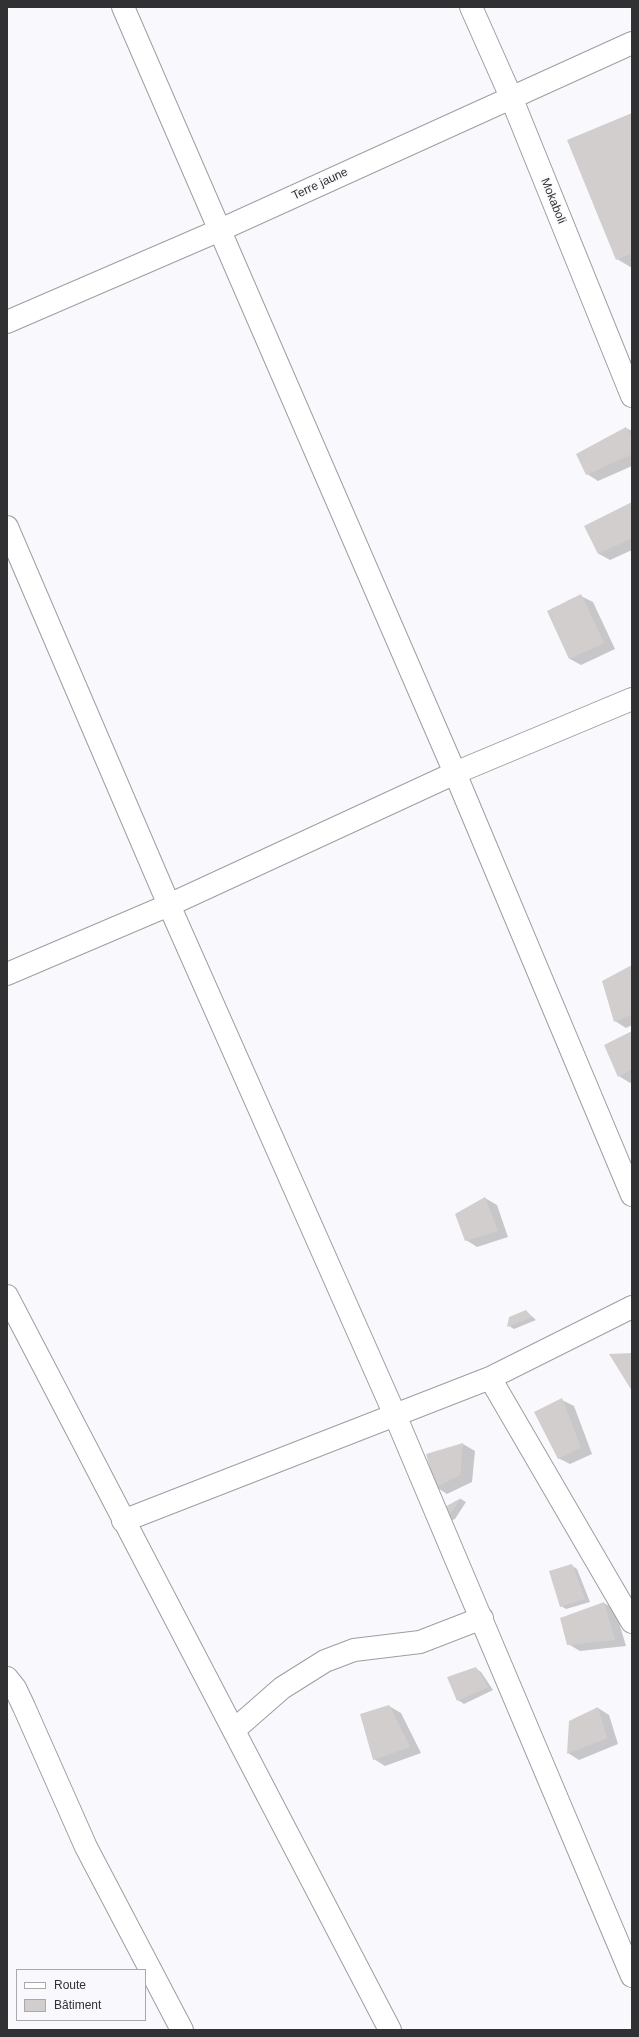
<!DOCTYPE html>
<meta charset="utf-8">
<style>
body{margin:0}
#map{position:relative;width:639px;height:2037px;overflow:hidden;background:#f9f9fd;font-family:Helvetica,sans-serif}
canvas{display:block}
.frame{position:absolute;inset:0;border:8px solid #313133;pointer-events:none}
.legend{position:absolute;left:16px;top:1969px;width:130px;height:52px;box-sizing:border-box;background:#f9f9fd;border:1px solid #a9a9ac;margin:0;padding:5px 7px;list-style:none;font-size:12px;color:#313133}
.legend li{display:flex;align-items:center;gap:8px;height:20px}
.legend b{width:20px;border:1px solid #a9a9ac}
</style>
<div id="map">
<canvas width="639" height="2037"></canvas>
<div class="frame"></div>
<ul class="legend">
<li><b style="height:5px;background:#fff"></b>Route</li>
<li><b style="height:11px;background:#d2cece"></b>Bâtiment</li>
</ul>
</div>
<script>
const ctx = document.querySelector('canvas').getContext('2d');
ctx.lineJoin = 'round';
function paint(path, color) { ctx.fillStyle = color; ctx.fill(path, 'evenodd'); }
const toPath = rows => new Path2D(rows.map(r => 'M' + r).join(''));
function stroke(path, color, width, dash) { ctx.strokeStyle = color; ctx.lineWidth = width; ctx.lineCap = dash ? 'butt' : 'round'; ctx.setLineDash(dash || []); ctx.stroke(path); }
function label(font, color, halo, rows, align = 'center') {
  ctx.font = font + ' Helvetica,sans-serif'; ctx.lineWidth = 3; ctx.setLineDash([]); ctx.textBaseline = 'middle'; ctx.strokeStyle = halo; ctx.fillStyle = color; for (const [text, x, y, turn = 0] of rows) {
    ctx.save(); ctx.translate(x, y); ctx.rotate((+turn || 0) * Math.PI / 180); ctx.textAlign = isNaN(turn) ? turn : align; if (halo) ctx.strokeText(text, 0, 0); ctx.fillText(text, 0, 0); ctx.restore();
  }
}
paint(toPath([
 [632,114,632,268,617,259],
 [626,428,632,431,632,466,598,481,587,474],
 [632,503,632,550,610,560,599,554,586,526],
 [581,596,593,602,615,649,581,665,570,659,548,612],
 [632,966,632,1025,626,1028,615,1021],
 [632,1032,632,1082,630,1083,619,1076],
 [485,1198,497,1205,508,1237,477,1247,466,1240],
 [526,1311,536,1320,514,1329,509,1326,510,1318],
 [562,1400,574,1406,592,1454,570,1464,558,1458],
 [463,1444,475,1451,472,1482,447,1494,436,1487,427,1455],
 [461,1499,466,1502,455,1519,447,1522,444,1508],
 [571,1565,577,1569,590,1602,566,1609,561,1606],
 [604,1603,615,1609,626,1646,580,1651,568,1644],
 [475,1668,481,1672,493,1690,464,1704,458,1700],
 [389,1706,401,1713,421,1753,385,1766,374,1759],
 [598,1708,609,1715,618,1744,579,1760,568,1753]
]), '#0003');
paint(toPath([
 [632,113,632,253,616,260,567,140],
 [626,427,632,437,632,454,586,475,576,454],
 [632,502,632,538,598,554,584,526],
 [581,594,604,643,569,659,547,611],
 [632,965,632,1014,614,1022,602,981],
 [632,1031,632,1069,618,1077,604,1045],
 [485,1197,498,1231,465,1241,455,1214],
 [526,1310,532,1317,507,1327,509,1317],
 [632,1353,632,1391,609,1354],
 [562,1398,581,1448,558,1459,534,1412],
 [463,1443,460,1475,435,1488,426,1454],
 [461,1498,449,1516,443,1508],
 [572,1564,585,1599,560,1607,549,1571],
 [604,1602,615,1640,567,1645,560,1618],
 [476,1667,488,1687,457,1701,447,1677],
 [389,1705,410,1747,373,1760,360,1714],
 [598,1707,607,1738,567,1754,569,1721]
]), '#d2cece');
const minor = toPath([
 [123,7,455,773,632,1195],
 [471,7,511,97,632,396],
 [7,322,220,230,632,43],
 [7,527,169,905,395,1415,632,1976],
 [7,974,169,905,455,773,632,699],
 [7,1296,390,2030],
 [490,1378,632,1622],
 [123,1521,490,1378,632,1307],
 [7,1678,15,1688,24,1707,86,1847,182,2030],
 [234,1730,282,1688,325,1661,354,1650,420,1642,482,1618]
]);
stroke(minor, '#9e9ea1', 24);
stroke(minor, '#fff', 22);
label('12px', '#313133', '#f9f9fd', [
 ["Terre jaune",320,184,-25],
 ["Mokaboli",553,201,68]
]);
</script>
